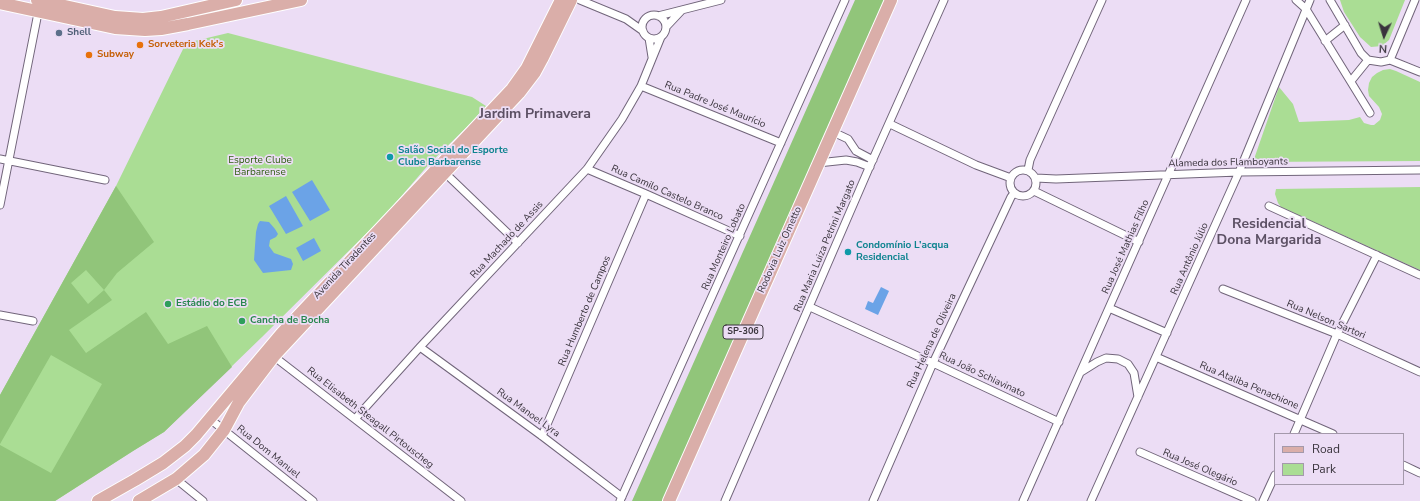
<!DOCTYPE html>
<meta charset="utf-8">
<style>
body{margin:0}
#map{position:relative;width:1420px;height:501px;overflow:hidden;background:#ecddf5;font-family:"Nunito Sans",sans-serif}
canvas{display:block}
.legend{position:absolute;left:1274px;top:433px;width:130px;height:52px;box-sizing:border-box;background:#ecddf5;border:1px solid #a499ab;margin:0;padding:5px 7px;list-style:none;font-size:12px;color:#39333c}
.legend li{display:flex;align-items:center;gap:8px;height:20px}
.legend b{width:20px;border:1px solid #a499ab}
.north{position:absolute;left:1364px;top:16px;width:40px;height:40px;-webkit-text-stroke:3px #ecddf5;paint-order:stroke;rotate:184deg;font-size:11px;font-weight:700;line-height:16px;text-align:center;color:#39333c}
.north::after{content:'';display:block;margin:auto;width:14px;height:18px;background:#39333c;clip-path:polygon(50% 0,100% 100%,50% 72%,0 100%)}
</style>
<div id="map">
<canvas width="1420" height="501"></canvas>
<ul class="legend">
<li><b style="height:5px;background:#daaea9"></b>Road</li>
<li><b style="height:11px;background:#aadd94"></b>Park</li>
</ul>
<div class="north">N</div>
</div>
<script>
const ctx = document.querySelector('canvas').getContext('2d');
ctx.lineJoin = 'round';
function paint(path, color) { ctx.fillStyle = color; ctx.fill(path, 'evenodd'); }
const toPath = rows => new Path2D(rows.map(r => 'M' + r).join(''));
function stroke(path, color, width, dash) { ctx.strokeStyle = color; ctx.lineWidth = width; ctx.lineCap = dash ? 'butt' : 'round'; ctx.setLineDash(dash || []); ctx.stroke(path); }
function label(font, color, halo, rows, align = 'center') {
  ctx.font = font + ' "Nunito Sans",sans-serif'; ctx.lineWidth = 3.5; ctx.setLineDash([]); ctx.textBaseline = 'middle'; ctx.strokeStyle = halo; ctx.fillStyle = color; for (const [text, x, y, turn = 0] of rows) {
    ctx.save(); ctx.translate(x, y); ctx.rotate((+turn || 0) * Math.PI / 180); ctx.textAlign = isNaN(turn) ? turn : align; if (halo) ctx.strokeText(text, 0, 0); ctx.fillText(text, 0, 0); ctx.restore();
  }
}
paint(toPath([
 [1340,0,1405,0,1389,40,1382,46,1371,47,1360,37,1344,12],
 [228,33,472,97,486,106,470,124,430,163,386,214,262,337,164,432,133,451,55,501,0,501,0,395,116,186,186,43],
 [1390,69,1396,71,1420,82,1420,161,1253,162,1279,87,1293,104,1299,122,1349,120,1360,117,1364,123,1371,125,1374,125,1380,120,1382,114,1379,107,1369,96,1368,90,1369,83,1372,77,1377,73,1383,70],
 [1420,187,1420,270,1281,207,1278,203,1275,194,1276,189]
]), '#aadd94');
paint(toPath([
 [855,0,889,0,665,501,632,501],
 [116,186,154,242,117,273,104,290,112,300,69,330,86,353,146,312,168,344,207,326,232,367,164,432,133,451,55,501,0,501,0,445,51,473,102,384,51,355,0,444,0,395],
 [86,270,104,290,88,304,71,283]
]), '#91c57a');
paint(toPath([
 [312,180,330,210,310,221,292,192],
 [286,196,303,226,286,234,269,206],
 [260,221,269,222,275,229,278,234,276,237,270,240,269,246,274,253,291,259,293,264,291,270,263,273,254,260,256,232,258,224],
 [314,238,321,251,303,261,296,248],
 [881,287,889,291,878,315,865,309,868,301,873,303]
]), '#6ba3e7');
const minor = toPath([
 [580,0,626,19,643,31],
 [1296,0,1306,9,1370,113],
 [1330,0,1361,53,1368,60,1381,62,1390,60,1420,72],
 '642 27a12 12 0 1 1 24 0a12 12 0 1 1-24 0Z',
 [658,16,721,0],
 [666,27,682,10],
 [649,38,652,57],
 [1325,41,1345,25],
 [1390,60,1415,0],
 [1351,81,1368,60],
 [641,86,781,143],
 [890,124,976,165,1011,178],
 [833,132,848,139,856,151,873,160],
 [0,159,105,180],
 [818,163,846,160,857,162,870,167],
 [587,169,646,194,740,236],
 '1010 183a13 13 0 1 1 26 0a13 13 0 1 1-26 0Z',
 [1028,170,1030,160,1102,0],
 [443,171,518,243],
 [1036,178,1056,179,1239,172,1420,170],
 [1034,191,1139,242],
 [0,205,39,8],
 [1269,206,1420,275],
 [1223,289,1337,334,1420,372],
 [810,307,933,363,1059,422],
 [1109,308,1167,333],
 [0,315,33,321],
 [420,347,542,436,622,497],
 [272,355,461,501],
 [1156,357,1333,434],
 [1081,372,1097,362,1106,358,1118,359,1128,364,1134,373,1138,397],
 [210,419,313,501],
 [355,419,420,347,587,169,622,119,641,86,661,37],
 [1294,434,1337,334,1377,255],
 [542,436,646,194],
 [1140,452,1252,501],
 [1403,465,1420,473],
 [176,479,203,501],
 [620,501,845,0],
 [725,501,869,168,944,0],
 [873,501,933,363,1011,197,1014,193],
 [1023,501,1246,0],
 [1091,501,1239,172,1310,0],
 [1263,501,1275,475]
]);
const primary = toPath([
 [37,0,115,17,143,19,161,17,236,0],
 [0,3,115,28,145,30,161,29,188,24,301,0],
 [98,501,135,480,163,463,185,446,196,435,282,333,512,89,527,68,561,0],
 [139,501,176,479,204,455,224,430,239,402,274,356,519,93,535,72,542,59,571,0],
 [669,501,891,0]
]);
stroke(minor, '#71657a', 9);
stroke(primary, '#fff', 14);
stroke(minor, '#fff', 7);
stroke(primary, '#daaea9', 12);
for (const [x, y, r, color] of [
 [59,33,4,"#5c6f8a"],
 [140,45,4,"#e8710a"],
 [89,55,4,"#e8710a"],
 [390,157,4,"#0f9aa8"],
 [848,252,4,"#0f9aa8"],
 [168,304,4,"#2e9e5b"],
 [242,321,4,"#2e9e5b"]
]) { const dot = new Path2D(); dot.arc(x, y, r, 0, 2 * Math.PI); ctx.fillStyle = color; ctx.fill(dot); stroke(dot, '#ecddf5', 1.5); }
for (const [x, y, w] of [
 [743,332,40]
]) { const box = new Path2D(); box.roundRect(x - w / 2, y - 7, w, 14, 3); ctx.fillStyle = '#ecddf5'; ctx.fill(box); stroke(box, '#39333c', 1); }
label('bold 9px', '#39333c', null, [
 ["SP-306",743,332]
]);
label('bold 10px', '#4e5e75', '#ecddf5', [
 ["Shell",67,33]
], 'left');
label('bold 10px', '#c56008', '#ecddf5', [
 ["Sorveteria Kek's",148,45],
 ["Subway",97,55]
], 'left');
label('10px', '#39333c', '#ecddf5', [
 ["Rua Padre José Maurício",715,105,22],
 ["Alameda dos Flamboyants",1228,163,-1],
 ["Rua Camilo Castelo Branco",667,193,24],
 ["Rua Machado de Assis",507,240,-47],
 ["Rua Maria Luiza Petrini Margato",825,246,-67],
 ["Rua Monteiro Lobato",724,247,-66],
 ["Rua José Mathias Filho",1126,247,-66],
 ["Rodovia Luiz Ometto",780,250,-66],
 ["Rua Antônio Júlio",1190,259,-66],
 ["Avenida Tiradentes",345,266,-47],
 ["Rua Humberto de Campos",585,311,-67],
 ["Rua Nelson Sartori",1326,320,23],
 ["Rua Helena de Oliveira",932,341,-65],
 ["Rua João Schiavinato",982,375,25],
 ["Rua Ataliba Penachione",1249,386,23],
 ["Rua Manoel Lyra",528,413,36],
 ["Rua Elisabeth Steagall Pirtouscheg",370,418,38],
 ["Rua Dom Manuel",268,452,39],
 ["Rua José Olegário",1200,468,23]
]);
label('bold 10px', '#0d838f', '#ecddf5', [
 ["Salão Social do Esporte",398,151],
 ["Clube Barbarense",398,163],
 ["Condomínio L’acqua",856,246],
 ["Residencial",856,258]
], 'left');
label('10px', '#2d5d0f', '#ecddf5', [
 ["Esporte Clube",260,161],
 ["Barbarense",260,173]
]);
label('bold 10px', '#27864d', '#ecddf5', [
 ["Estádio do ECB",176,304],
 ["Cancha de Bocha",250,321]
], 'left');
label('bold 14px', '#5c5064', '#ecddf5', [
 ["Jardim Primavera",535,115],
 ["Residencial",1269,225],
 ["Dona Margarida",1269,241]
]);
</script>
